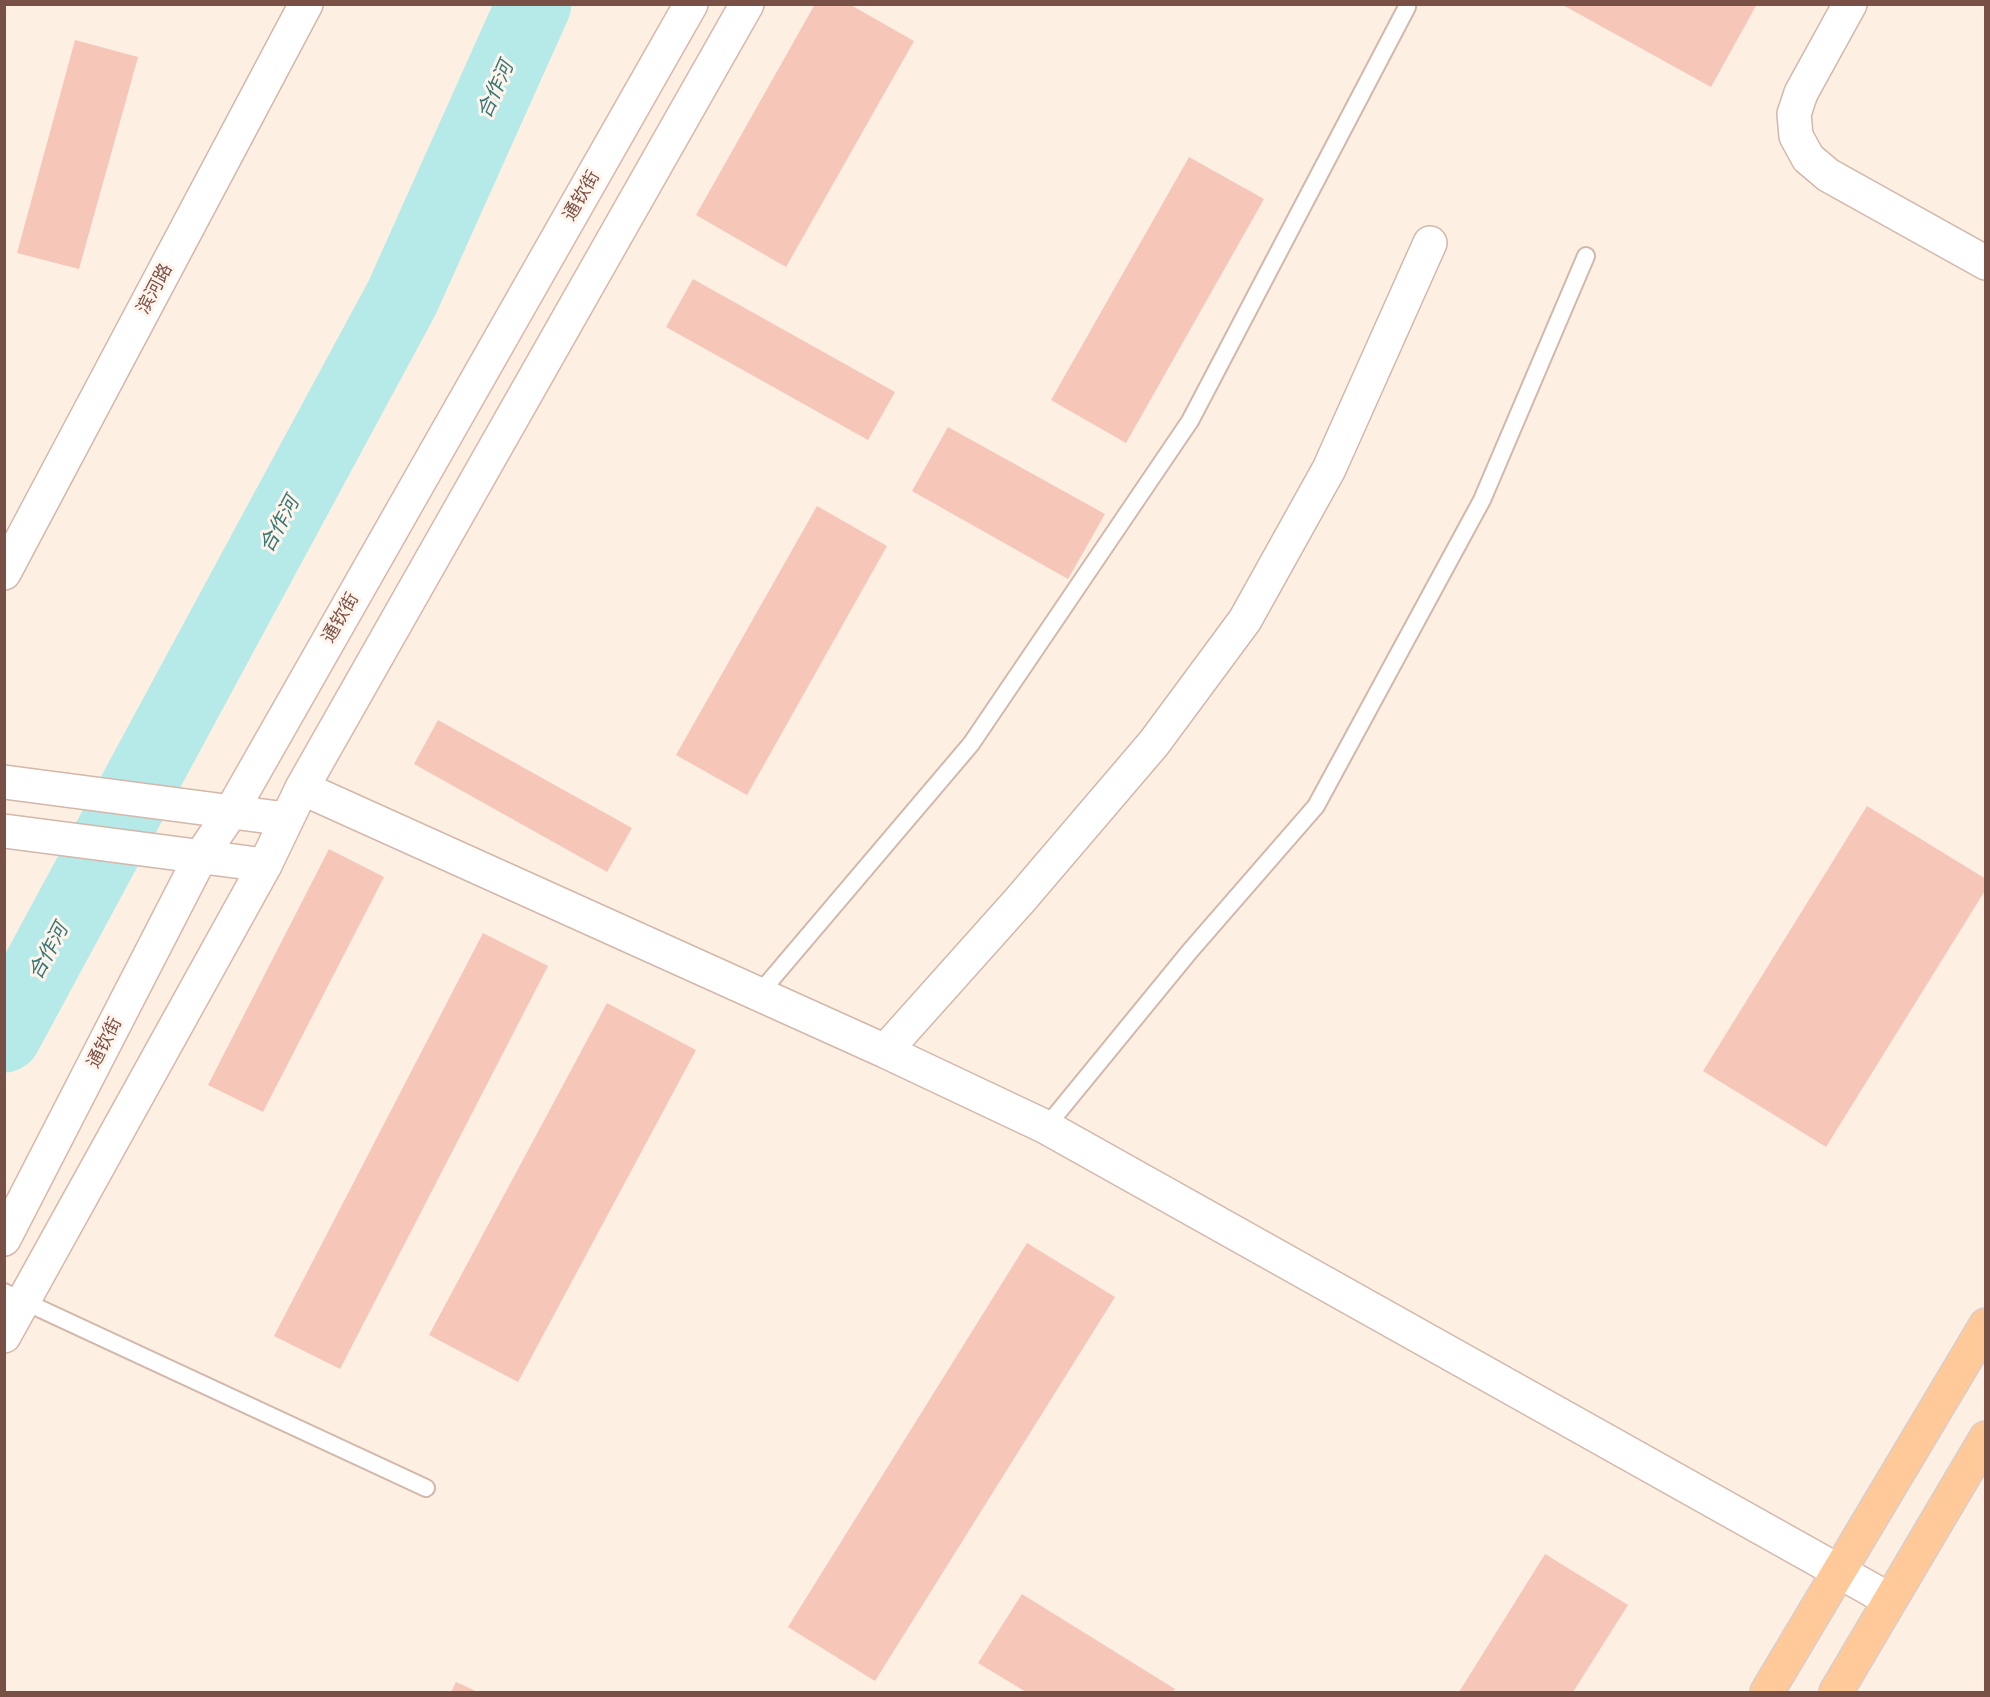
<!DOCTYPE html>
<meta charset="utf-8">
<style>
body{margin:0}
#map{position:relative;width:1990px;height:1697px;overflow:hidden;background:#feefe3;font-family:Manrope,sans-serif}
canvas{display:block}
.frame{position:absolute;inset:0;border:6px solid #795046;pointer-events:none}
</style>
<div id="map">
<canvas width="1990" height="1697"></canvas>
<div class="frame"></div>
</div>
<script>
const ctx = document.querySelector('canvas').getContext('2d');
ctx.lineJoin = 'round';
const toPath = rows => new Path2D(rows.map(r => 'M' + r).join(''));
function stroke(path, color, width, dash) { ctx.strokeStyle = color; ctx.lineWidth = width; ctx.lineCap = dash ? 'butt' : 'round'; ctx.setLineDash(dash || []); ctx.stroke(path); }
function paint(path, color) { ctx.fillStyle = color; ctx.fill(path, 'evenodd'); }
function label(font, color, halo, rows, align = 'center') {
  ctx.font = font + ' Manrope,"Noto Sans SC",sans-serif'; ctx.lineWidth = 6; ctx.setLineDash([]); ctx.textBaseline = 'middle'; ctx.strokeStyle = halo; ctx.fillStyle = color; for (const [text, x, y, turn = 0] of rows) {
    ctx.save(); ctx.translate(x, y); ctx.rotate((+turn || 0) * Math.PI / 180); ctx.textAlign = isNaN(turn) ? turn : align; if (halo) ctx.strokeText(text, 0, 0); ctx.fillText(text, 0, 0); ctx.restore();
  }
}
stroke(toPath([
 [4,1035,402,298,534,4]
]), '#b6eae9', 75);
paint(toPath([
 [815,4,849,4,914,41,786,267,696,215],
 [1561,4,1757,4,1711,87],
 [75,40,138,57,79,269,17,253],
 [1189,157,1264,199,1126,443,1051,400],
 [693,279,895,392,868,440,666,327],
 [948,427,1105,514,1068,579,912,491],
 [817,506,887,546,747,795,676,755],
 [438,720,632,828,607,872,414,764],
 [1867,806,1986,879,1986,889,1826,1147,1703,1071],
 [329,849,384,877,263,1112,208,1085],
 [483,933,548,966,340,1369,274,1336],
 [607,1003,696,1050,518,1382,429,1335],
 [1027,1243,1115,1297,875,1681,788,1627],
 [1545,1554,1628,1605,1573,1692,1459,1692],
 [1022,1594,1175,1689,1173,1692,1026,1692,978,1663],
 [456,1682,478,1692,451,1692]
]), '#f6c7b8');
const service = toPath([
 [758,995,971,744,1190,421,1407,7],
 [1046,1127,1190,951,1316,806,1482,500,1586,256],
 [4,1292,426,1488]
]);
const minor = toPath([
 [1850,4,1801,93,1794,114,1796,136,1808,158,1828,175,1986,263],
 [4,573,306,4],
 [302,788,885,1051,1020,900,1154,743,1245,620,1329,469,1430,243],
 [885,1051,1046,1127,1890,1600]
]);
const tertiary = toPath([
 [4,782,286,819],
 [4,831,265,865]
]);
const secondary = toPath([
 [4,1239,201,856,231,812,691,4],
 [4,1336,265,865,302,788,747,4]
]);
const primary = toPath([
 [1767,1692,1986,1325],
 [1836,1692,1986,1438]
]);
stroke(service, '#d3b7ab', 20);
stroke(minor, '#d3b7ab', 36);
stroke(tertiary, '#d3b7ab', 36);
stroke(secondary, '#d9b7aa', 36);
stroke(primary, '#d9cecb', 36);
stroke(service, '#fff', 16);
stroke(minor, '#fff', 33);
stroke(tertiary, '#fff', 33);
stroke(secondary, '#fff', 33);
stroke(primary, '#ffc999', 33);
label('18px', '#795046', '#fff4eb', [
 ["通钦街",582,196,-60],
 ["滨河路",155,289,-62],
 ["通钦街",341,618,-60],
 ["通钦街",105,1043,-63]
]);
label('italic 20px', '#367878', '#fff4eb', [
 ["合作河",496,90,-66],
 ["合作河",280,525,-62],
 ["合作河",49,952,-62]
]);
</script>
